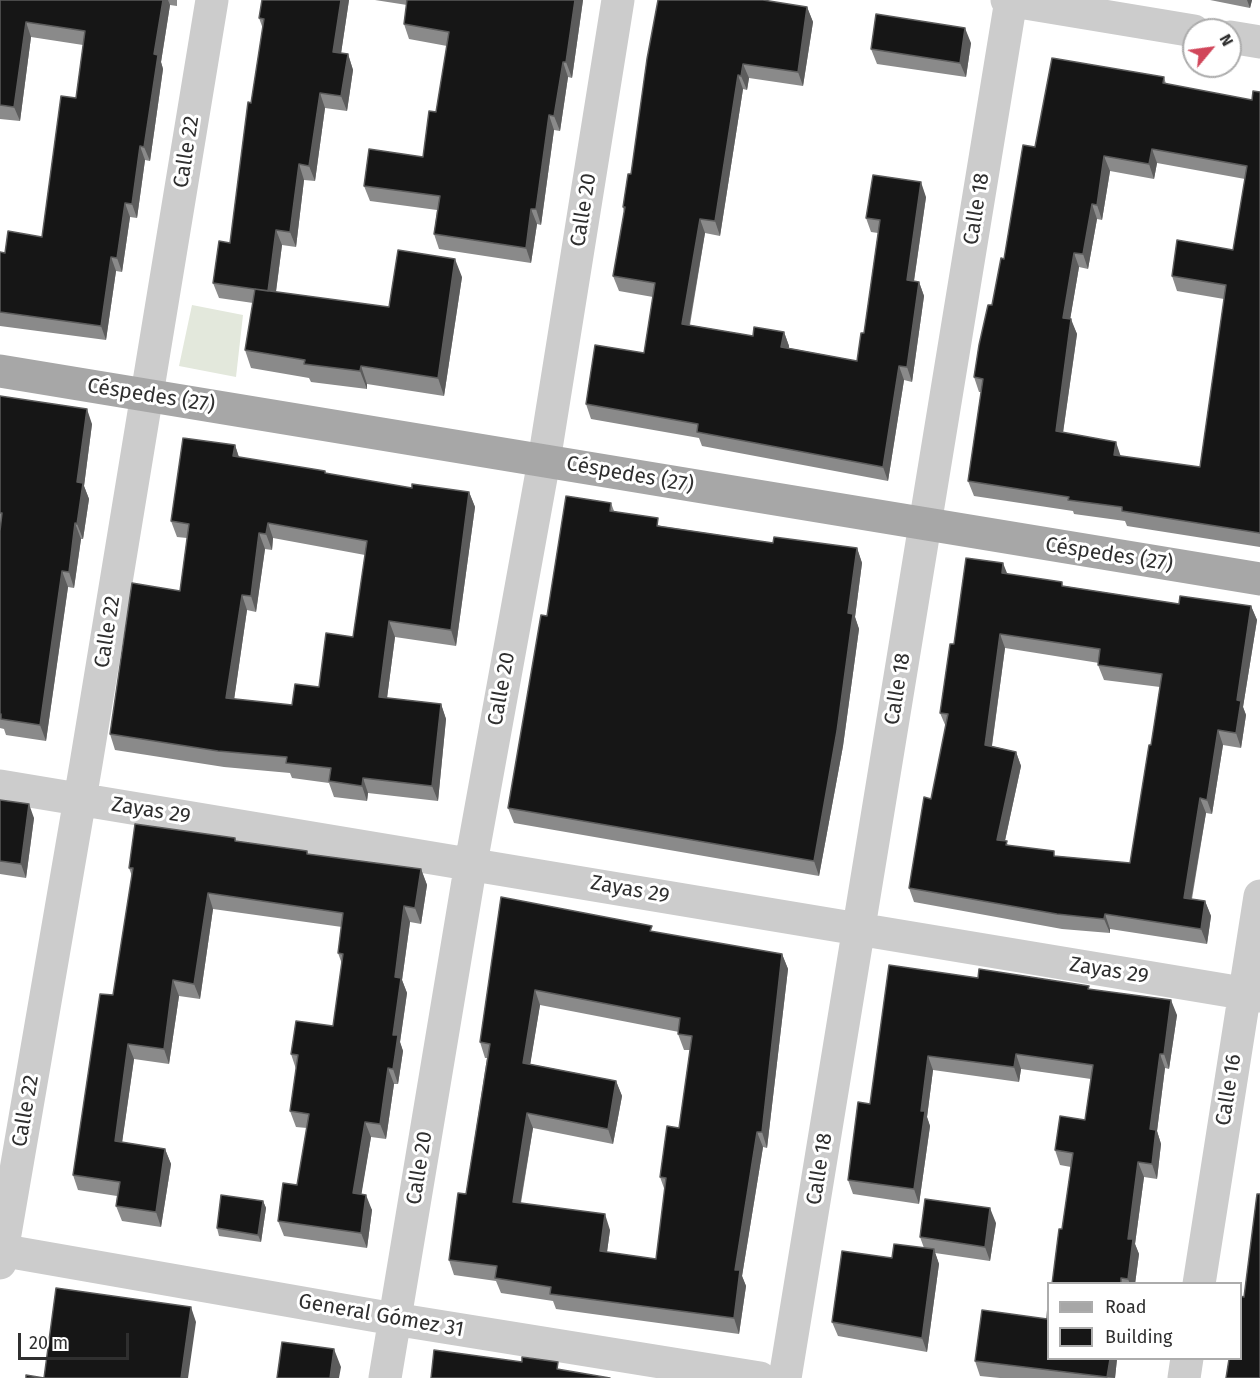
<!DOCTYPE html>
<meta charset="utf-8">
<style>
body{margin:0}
#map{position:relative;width:1260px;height:1378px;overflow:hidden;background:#fff;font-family:"Fira Sans",sans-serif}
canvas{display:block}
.legend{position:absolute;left:1047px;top:1282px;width:195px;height:78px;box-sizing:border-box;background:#fff;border:2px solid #acacac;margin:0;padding:8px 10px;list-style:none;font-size:18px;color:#2f2f2f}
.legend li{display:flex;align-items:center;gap:12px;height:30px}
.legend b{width:30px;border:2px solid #acacac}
.north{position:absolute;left:1182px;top:18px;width:60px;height:60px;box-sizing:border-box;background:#fff;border:2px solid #acacac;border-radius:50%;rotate:61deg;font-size:16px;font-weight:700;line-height:24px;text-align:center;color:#2f2f2f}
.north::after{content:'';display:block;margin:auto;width:21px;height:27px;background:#d1465a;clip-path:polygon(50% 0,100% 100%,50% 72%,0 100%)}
.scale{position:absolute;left:18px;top:1333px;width:111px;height:27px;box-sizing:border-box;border:3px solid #2f2f2f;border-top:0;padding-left:8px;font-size:18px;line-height:21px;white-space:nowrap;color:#2f2f2f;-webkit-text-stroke:4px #fff;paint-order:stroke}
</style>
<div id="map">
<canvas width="1260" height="1378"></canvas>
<ul class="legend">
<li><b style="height:8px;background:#a7a7a7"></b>Road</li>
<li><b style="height:16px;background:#161616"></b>Building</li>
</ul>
<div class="north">N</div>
<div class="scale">20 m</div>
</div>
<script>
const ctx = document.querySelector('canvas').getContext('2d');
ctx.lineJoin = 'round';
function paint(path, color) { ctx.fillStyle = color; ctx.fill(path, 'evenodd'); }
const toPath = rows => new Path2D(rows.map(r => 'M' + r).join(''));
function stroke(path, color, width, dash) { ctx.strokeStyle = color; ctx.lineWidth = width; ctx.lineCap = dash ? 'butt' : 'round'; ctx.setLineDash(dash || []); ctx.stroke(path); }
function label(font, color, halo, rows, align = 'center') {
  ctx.font = font + ' "Fira Sans",sans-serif'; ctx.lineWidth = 6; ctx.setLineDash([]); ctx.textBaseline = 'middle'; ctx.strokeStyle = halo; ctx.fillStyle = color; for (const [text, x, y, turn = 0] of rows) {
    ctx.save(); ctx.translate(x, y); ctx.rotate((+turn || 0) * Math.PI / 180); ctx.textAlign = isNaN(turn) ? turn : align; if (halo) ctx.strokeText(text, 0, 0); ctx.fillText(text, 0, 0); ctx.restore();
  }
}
paint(toPath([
 [192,305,243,315,236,377,179,366]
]), '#e3e8dc');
stroke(toPath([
 [1007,0,1194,31],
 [1230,37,1260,42],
 [0,786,1260,996],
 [0,1250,394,1319,760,1378],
 [0,1263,86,764,212,0],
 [1199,1284,1260,896],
 [385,1378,471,863,544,461,618,0],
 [785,1378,1011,0],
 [1184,1378,1187,1358]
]), '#ccc', 33);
stroke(toPath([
 [0,371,1260,579]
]), '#a7a7a7', 33);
paint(toPath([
 [0,0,177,0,177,6,170,5,161,62,163,69,150,161,145,160,137,218,130,217,122,272,116,271,106,340,0,326,0,252,5,253,42,237,76,98,83,45,31,37,20,121,0,119],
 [349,0,341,53,348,54,353,70,347,111,325,108,315,181,304,180,296,247,282,245,276,292,389,307,462,277,444,396,367,384,367,389,311,382,309,378,251,368,245,350,253,303,219,298,213,283,230,243,263,29,259,18],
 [375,0,583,0,572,78,568,77,560,131,554,130,541,225,537,224,531,263,439,249,434,234,437,210,370,201,364,186,423,157,436,112,447,46,409,39,404,24,407,5],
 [658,0,807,7,813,22,803,86,749,78,747,90,743,89,720,236,705,233,690,325,753,336,784,332,789,346,789,348,857,361,864,333,878,233,871,232,866,218,926,197,914,281,919,282,924,296,912,382,904,380,888,481,702,446,699,438,591,419,586,404,644,353,653,297,619,291,613,276,624,212,623,207,631,174],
 [1210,0,1252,0,1250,8],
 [971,43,966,77,877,64,871,49],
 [1164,77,1166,84,1252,100,1260,92,1260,547,1127,526,1125,521,1074,514,1073,511,974,496,968,481,981,392,979,392,974,377,1004,259,1035,147],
 [1157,163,1245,179,1233,250,1172,276,1177,291,1224,299,1200,467,1121,456,1063,433,1077,334,1070,319,1079,267,1088,269,1097,219,1102,220,1110,171,1154,179],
 [0,396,92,424,84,486,89,499,83,539,81,539,74,588,68,587,46,741,6,735,4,729,0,728],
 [235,445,239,457,325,471,326,474,412,488,469,492,475,507,456,646,395,637,387,698,441,704,446,719,438,801,368,793,367,801,334,797,329,783,292,778,290,773,224,767,115,750,110,734,180,591,187,538,177,537,171,521],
 [273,538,365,555,353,637,319,687,292,705,234,699,247,610,256,612,265,549,272,550],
 [611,503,614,511,661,526,773,543,857,548,862,563,855,617,859,629,843,746,819,876,514,823,508,808,547,616],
 [1007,574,1064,586,1179,604,1251,606,1257,620,1243,707,1246,715,1241,748,1223,745,1212,814,1206,813,1192,899,1205,901,1211,916,1207,944,1110,929,1110,933,1062,929,914,902,909,888,931,799,946,727,940,713,954,644],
 [1005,648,1099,663,1098,665,1104,680,1160,687,1151,745,1130,863,1056,856,1008,845,1005,841,1021,766,1016,752,992,746],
 [0,800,34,818,26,878,0,874],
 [235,838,236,841,307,851,308,854,421,869,427,885,421,924,410,922,402,980,407,993,400,1042,403,1051,398,1084,394,1084,386,1139,371,1137,361,1194,372,1210,367,1248,284,1236,278,1221,297,1185,307,1128,296,1127,290,1111,296,1069,291,1054,333,1026,342,964,338,953,342,927,213,909,200,999,179,996,169,1064,134,1059,122,1142,165,1149,171,1164,161,1227,122,1221,116,1206,117,1196,78,1190,73,1175,113,995,132,876,129,868],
 [501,897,654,932,782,954,788,969,767,1148,763,1147,742,1276,746,1286,739,1334,556,1309,553,1301,501,1293,496,1281,454,1275,449,1260,466,1194,487,1058,485,1058,480,1042],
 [540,1005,679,1032,678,1034,684,1050,690,1050,679,1128,660,1177,665,1191,656,1259,607,1252,610,1230,521,1203,533,1128,613,1144,622,1096,616,1081,530,1064],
 [978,978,1090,989,1177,1015,1169,1069,1165,1068,1157,1131,1161,1144,1157,1179,1144,1177,1135,1244,1139,1254,1135,1284,1052,1284,1062,1229,1071,1167,1060,1165,1055,1150,1085,1120,1091,1079,1021,1069,1019,1082,933,1070,927,1117,930,1126,919,1204,853,1194,848,1180,870,1104],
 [263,1201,266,1208,261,1242,219,1236,217,1228],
 [996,1223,990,1261,935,1253,939,1264,927,1352,838,1336,832,1322,892,1258,924,1248,920,1237],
 [1047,1319,1048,1359,1117,1359,1115,1378,1000,1378,980,1376,975,1361]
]), '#8a8a8a');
paint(toPath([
 [163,0,168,0,170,5,161,62,163,69,150,161,144,147,154,54],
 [341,0,349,0,339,67,333,52],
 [575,0,583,0,572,78,566,62],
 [1247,0,1252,0,1250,8],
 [807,7,813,22,803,86,798,72],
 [26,22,31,37,20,121,14,107],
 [965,28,971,43,966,77,960,63],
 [348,54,353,70,347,111,341,96],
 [563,62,568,77,560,131,554,116],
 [743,64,749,78,747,90,741,76],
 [738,75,743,89,720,236,715,221],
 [320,93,325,108,315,181,309,166],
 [549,115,554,130,541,225,536,209],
 [140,146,145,160,137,218,132,204],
 [1152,149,1157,163,1154,179,1149,164],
 [1104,156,1110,171,1102,220,1097,205],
 [299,164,304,180,296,247,290,232],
 [921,182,926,197,912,294,907,280],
 [125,203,130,217,122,272,117,258],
 [1092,204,1097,219,1088,269,1083,254],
 [531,209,537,224,531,263,526,248],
 [700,219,705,233,687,338,682,324],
 [276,230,282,245,274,306,268,291],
 [1074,253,1079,267,1068,332,1063,318],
 [111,257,116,271,106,340,101,326],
 [455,259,462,277,444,396,438,378],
 [919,282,924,296,912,382,907,367],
 [1071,319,1077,334,1061,446,1056,431],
 [784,332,789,346,787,361,781,347],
 [361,366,367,384,367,389,360,371],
 [899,366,904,380,888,481,883,467],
 [87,409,92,424,84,486,89,499,83,539,77,524,77,482],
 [1116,442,1121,457,1114,455],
 [235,445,240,461,233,456],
 [469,492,475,507,456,646,451,630],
 [75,523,81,539,74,588,69,572],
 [268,523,273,538,272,550,266,534],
 [259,533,265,549,256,612,251,596],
 [857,548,862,563,855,617,859,629,843,746,819,876,814,861],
 [1003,563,1009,578,1002,573],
 [62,571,68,587,46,741,40,725],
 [242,595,247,610,232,714,226,698],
 [1251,606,1257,620,1243,707,1246,715,1241,748,1236,733,1237,700],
 [389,621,395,637,385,713,379,697],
 [1000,634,1005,648,990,759,985,745],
 [441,704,446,719,438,801,432,786],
 [1218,730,1223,745,1212,814,1207,800],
 [1016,752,1021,766,1002,854,997,840],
 [363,778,368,793,367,801,362,786],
 [1200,798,1206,813,1189,912,1184,898],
 [29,804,34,818,26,878,21,864],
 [421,869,427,885,421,924,415,908],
 [208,893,213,909,200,999,194,984],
 [1205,901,1211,916,1207,944,1201,929],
 [404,906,410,922,402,980,407,993,400,1042,403,1051,398,1084,393,1069,395,977],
 [1105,914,1110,929,1110,933,1104,919],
 [782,954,788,969,767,1148,762,1132],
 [173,980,179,996,169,1064,164,1049],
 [535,990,540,1005,528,1078,523,1063],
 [1171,1000,1177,1015,1169,1069,1164,1054],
 [128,1044,134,1059,120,1157,115,1141],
 [1016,1054,1021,1069,1019,1082,1014,1067],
 [1160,1054,1165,1068,1157,1131,1161,1144,1157,1179,1152,1164,1150,1129],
 [928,1056,933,1070,927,1117,930,1126,919,1204,914,1189,921,1111],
 [388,1068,394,1084,386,1139,380,1124],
 [616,1081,622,1096,613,1144,608,1129],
 [527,1113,533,1128,518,1217,513,1202],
 [365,1122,371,1137,359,1209,353,1193],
 [757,1132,763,1147,742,1276,746,1286,739,1334,734,1318,735,1270],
 [165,1149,171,1164,161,1227,156,1212],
 [1138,1162,1144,1177,1135,1244,1139,1254,1135,1284,1130,1284,1128,1279,1128,1239],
 [366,1195,372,1210,367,1248,361,1233],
 [263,1201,266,1208,261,1242,258,1235],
 [990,1208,996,1223,990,1261,985,1247],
 [605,1214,610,1230,605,1266,600,1251],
 [934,1249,939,1264,927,1352,922,1338],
 [191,1307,196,1322,188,1378,181,1378],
 [334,1349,341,1367,339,1378,330,1378],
 [1110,1359,1117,1359,1115,1378,1107,1377]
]), '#5c5c5c');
const building = toPath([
 [0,0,163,0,154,54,158,55,144,147,140,146,132,204,125,203,117,258,111,257,101,326,0,312,0,252,5,253,8,231,42,237,61,96,76,98,85,31,26,22,14,107,0,105,0,0],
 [262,0,341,0,333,52,348,54,341,96,320,93,309,166,299,164,290,232,276,230,268,291,213,283,219,241,230,243,248,102,251,103,264,19,259,18,262,0],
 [407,0,575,0,566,62,563,62,554,116,549,115,536,209,531,209,526,248,434,234,440,196,364,186,369,149,423,157,429,111,436,112,449,32,404,24,407,0],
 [658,0,763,0,807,7,798,72,743,64,741,76,738,75,715,221,700,219,682,324,753,336,754,327,784,332,781,347,857,361,861,333,864,333,880,220,866,218,873,175,921,182,907,280,919,282,907,367,899,366,883,467,697,432,698,424,586,404,595,345,644,353,655,283,613,276,625,207,623,207,628,174,631,174,647,59,658,0],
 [876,14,965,28,960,63,871,49,876,14],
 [1052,58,1164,77,1163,83,1252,100,1253,91,1260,92,1260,533,1122,511,1122,507,1068,500,1069,497,968,481,983,379,974,377,979,345,988,305,992,305,1001,258,1004,259,1023,145,1035,147,1052,58],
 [1152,149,1247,166,1233,250,1177,240,1172,276,1226,285,1200,467,1114,455,1116,442,1056,431,1071,319,1063,318,1074,253,1083,254,1092,204,1097,205,1104,156,1149,164,1152,149],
 [398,250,455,259,438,378,361,366,360,371,304,364,305,360,245,350,255,289,389,307,398,250],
 [0,396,87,409,77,482,83,483,77,524,75,523,69,572,62,571,40,725,1,719,1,714,0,714,0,531,2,513,0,513,0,396],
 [183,438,235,445,233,456,325,471,325,473,412,488,412,484,469,492,451,630,389,621,379,697,441,704,432,786,363,778,362,786,329,781,331,768,286,763,287,757,218,751,110,734,132,583,180,591,189,524,171,521,183,438],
 [268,523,367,541,353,637,326,633,319,687,295,684,292,705,226,698,242,595,251,596,259,533,266,534,268,523],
 [566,496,611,503,610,511,658,518,657,526,773,543,774,537,857,548,848,613,853,614,837,731,814,861,508,808,541,615,547,616,566,496],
 [966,558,1003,563,1002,573,1062,582,1062,586,1179,604,1180,596,1251,606,1237,700,1241,701,1236,733,1218,730,1207,800,1200,798,1184,898,1205,901,1201,929,1105,914,1104,919,1057,914,909,888,924,797,931,799,948,714,940,713,950,644,954,644,966,558],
 [1000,634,1100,649,1098,665,1162,674,1151,745,1149,745,1130,863,1054,856,1054,851,1006,845,1007,841,997,840,1016,752,985,745,1000,634],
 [0,800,29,804,21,864,0,861,0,800],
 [135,824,235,838,235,841,307,851,307,854,421,869,415,908,404,906,395,977,401,978,393,1035,398,1035,393,1069,388,1068,380,1124,365,1122,353,1193,366,1195,361,1233,278,1221,283,1183,297,1185,309,1114,290,1111,298,1055,291,1054,296,1021,333,1026,343,954,338,953,343,913,208,893,194,984,173,980,164,1049,128,1044,115,1141,165,1149,156,1212,116,1206,120,1182,73,1175,100,994,113,995,133,868,129,868,135,824],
 [501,897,652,926,650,931,782,954,762,1132,757,1132,735,1270,740,1270,734,1318,550,1294,551,1287,495,1278,497,1266,449,1260,458,1193,466,1194,490,1044,480,1042,501,897],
 [535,990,680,1018,678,1034,692,1036,679,1128,667,1126,660,1177,666,1178,656,1259,600,1251,605,1214,513,1202,527,1113,608,1129,616,1081,523,1063,535,990],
 [889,965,978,978,979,969,1089,986,1088,989,1171,1000,1164,1054,1160,1054,1150,1129,1156,1130,1152,1164,1138,1162,1128,1239,1133,1239,1128,1279,1121,1278,1121,1284,1052,1284,1059,1229,1062,1229,1073,1153,1055,1150,1060,1116,1085,1120,1093,1065,1016,1054,1014,1067,928,1056,921,1111,925,1111,914,1189,848,1180,858,1102,870,1104,889,965],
 [1257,1194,1260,1194,1260,1378,1226,1378,1229,1359,1240,1359,1240,1296,1244,1297,1257,1194],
 [221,1195,263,1201,258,1235,217,1228,221,1195],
 [925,1199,990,1208,985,1247,920,1237,925,1199],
 [894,1244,934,1249,922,1338,832,1322,842,1251,892,1258,894,1244],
 [56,1288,191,1307,181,1378,26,1378,26,1375,44,1378,56,1288],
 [1048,1307,1048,1359,1110,1359,1107,1377,975,1361,982,1310,1047,1319,1048,1307],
 [282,1342,334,1349,330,1378,277,1378,282,1342],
 [434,1350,522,1362,522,1357,558,1362,557,1369,610,1378,431,1378,434,1350]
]);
paint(building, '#161616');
stroke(building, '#5c5c5c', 1.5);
label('21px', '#2f2f2f', '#fff', [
 ["Calle 22",187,152,-81],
 ["Calle 18",977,209,-81],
 ["Calle 20",584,210,-81],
 ["Céspedes (27)",151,396,9],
 ["Céspedes (27)",630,475,10],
 ["Céspedes (27)",1109,555,9],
 ["Calle 22",108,632,-81],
 ["Calle 20",502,689,-80],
 ["Calle 18",898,689,-81],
 ["Zayas 29",151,811,9],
 ["Zayas 29",630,890,10],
 ["Zayas 29",1109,971,9],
 ["Calle 16",1229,1090,-81],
 ["Calle 22",26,1111,-80],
 ["Calle 20",420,1168,-81],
 ["Calle 18",820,1169,-81],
 ["General Gómez 31",381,1316,10]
]);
</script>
